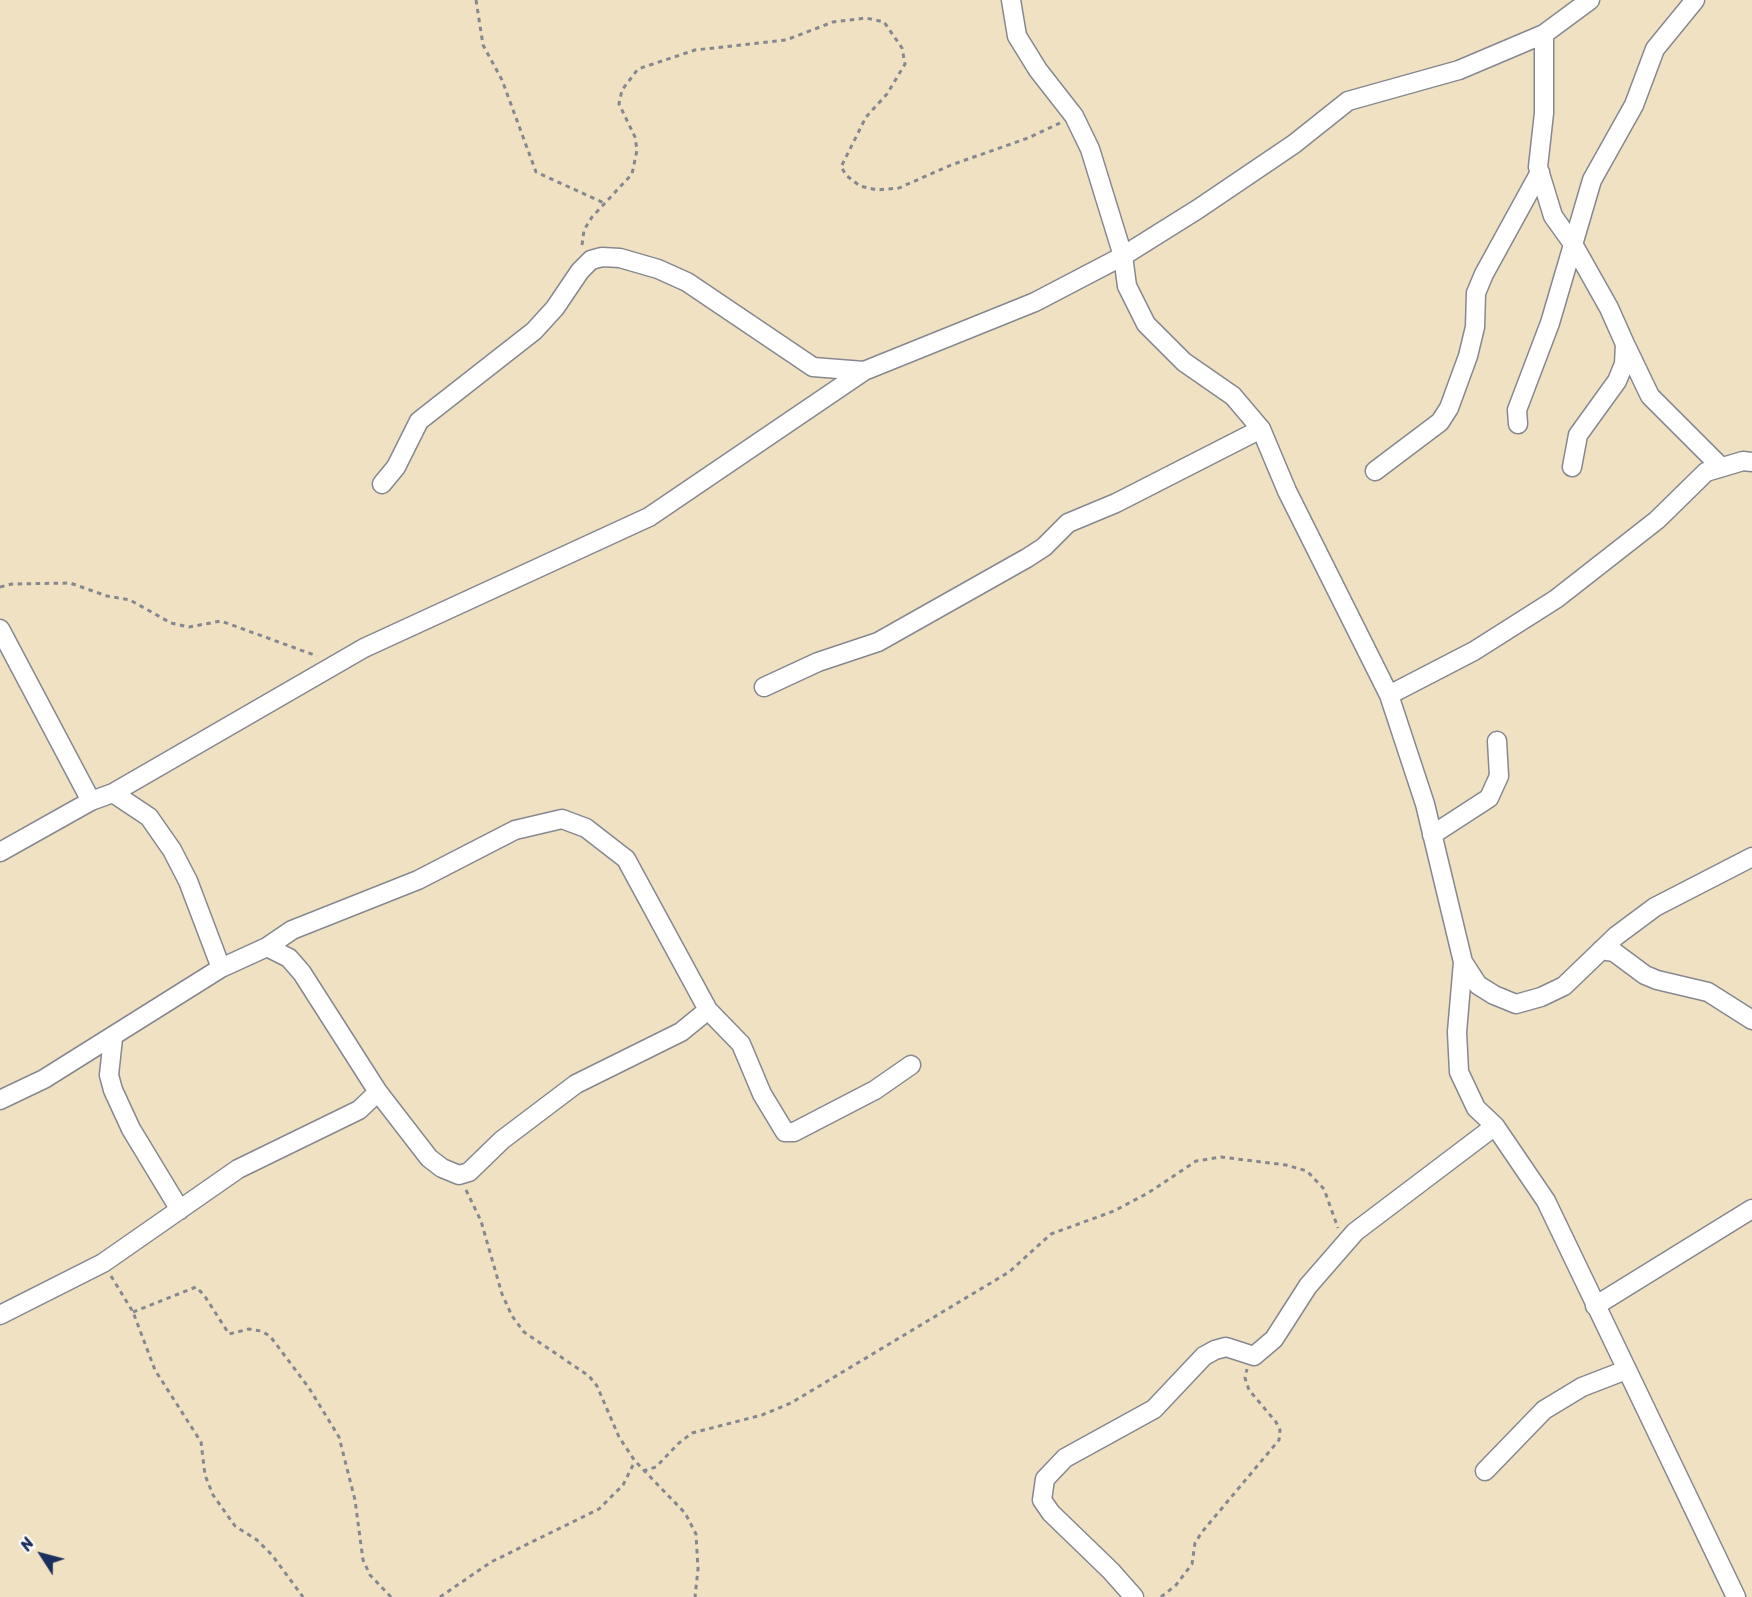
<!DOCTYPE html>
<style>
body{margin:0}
#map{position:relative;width:1752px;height:1597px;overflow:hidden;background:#f0e1c3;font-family:Sriracha,sans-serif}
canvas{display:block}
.north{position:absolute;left:12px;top:1525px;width:60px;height:60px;-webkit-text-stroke:4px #fff;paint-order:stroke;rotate:306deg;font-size:16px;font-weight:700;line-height:24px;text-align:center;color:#1b2f5e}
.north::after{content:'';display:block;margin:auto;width:21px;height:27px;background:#1b2f5e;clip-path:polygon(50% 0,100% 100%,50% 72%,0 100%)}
</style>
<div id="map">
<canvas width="1752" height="1597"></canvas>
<div class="north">N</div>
</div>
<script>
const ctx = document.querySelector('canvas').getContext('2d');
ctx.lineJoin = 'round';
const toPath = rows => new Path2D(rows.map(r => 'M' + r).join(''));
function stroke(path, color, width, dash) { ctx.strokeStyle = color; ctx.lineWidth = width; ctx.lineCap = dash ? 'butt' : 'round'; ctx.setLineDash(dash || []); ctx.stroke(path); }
const minor = toPath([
 [1011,0,1017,36,1038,70,1074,116,1090,149,1123,256,1127,286,1146,324,1184,362,1233,396,1261,429,1287,491,1389,695,1425,804,1463,962,1457,1032,1459,1072,1476,1108,1495,1126,1546,1201,1736,1597],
 [1544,34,1544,113,1538,167,1553,216,1573,244,1609,308,1625,344,1624,364,1617,381,1578,435,1572,467],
 [1626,346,1650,396,1720,466],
 [1518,424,1517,410,1550,323,1592,180,1634,105,1655,49,1695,0],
 [1375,471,1440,422,1449,408,1468,356,1475,327,1476,293,1484,274,1540,172],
 [382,484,396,467,419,421,534,331,555,308,580,271,591,260,602,257,620,258,658,269,687,282,813,367,864,371],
 [0,629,91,801],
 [764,687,818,662,878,642,1027,558,1044,547,1068,523,1116,503,1261,429],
 [1389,695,1474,651,1556,599,1657,520,1706,472,1743,461,1752,462],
 [113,793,149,817,172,850,188,881,221,968],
 [1432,835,1489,798,1499,776,1497,741],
 [0,852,91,801,113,793,364,648,649,517,864,371,1035,302,1123,256,1198,209,1294,144,1348,101,1459,70,1544,34,1590,0],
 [267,947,289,958,302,973,378,1092,429,1158,442,1168,459,1175,469,1172,502,1140,576,1084,681,1032,708,1010],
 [1601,950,1614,952,1645,975,1657,980,1708,992,1752,1020],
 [1463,962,1478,985,1494,995,1516,1004,1541,997,1564,986,1616,936,1655,907,1752,857],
 [113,1038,109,1075,113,1090,131,1129,180,1210],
 [0,1100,44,1079,221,968,267,947,292,930,418,880,515,830,562,819,586,828,626,859,708,1010,741,1044,762,1094,785,1132,794,1132,875,1090,911,1065],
 [1595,1306,1752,1209],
 [0,1315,103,1263,238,1169,359,1110,378,1092],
 [1485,1471,1544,1410,1582,1387,1626,1370],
 [1134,1597,1111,1571,1051,1513,1042,1500,1045,1479,1065,1458,1154,1409,1204,1356,1215,1350,1226,1347,1254,1356,1274,1339,1308,1286,1355,1232,1495,1126]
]);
stroke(minor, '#868890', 21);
stroke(toPath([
 [476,0,483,45,502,80,536,172,604,203],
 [582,245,584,230,592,217,632,174,637,150,635,137,619,104,622,90,638,69,695,50,786,40,833,22,866,18,884,22,902,48,905,64,887,94,866,117,841,167,847,176,860,186,877,190,899,188,951,165,1028,138,1060,123],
 [0,587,12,584,70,583,107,596,130,600,171,623,189,627,221,621,317,656],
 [466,1190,481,1221,502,1294,512,1316,524,1332,589,1376,597,1386,619,1437,635,1461,685,1513,696,1534,698,1569,695,1597],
 [111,1276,133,1312,155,1370,201,1442,205,1475,213,1495,235,1526,257,1540,272,1555,303,1597],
 [133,1312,196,1287,204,1295,229,1334,249,1329,261,1331,270,1336,309,1388,339,1437,355,1500,363,1560,370,1575,391,1597],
 [643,1471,656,1467,679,1443,692,1433,762,1415,791,1403,1009,1272,1051,1234,1114,1211,1148,1193,1196,1161,1221,1157,1286,1165,1307,1171,1324,1189,1338,1228],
 [440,1597,491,1562,599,1509,623,1485,635,1461],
 [1161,1597,1176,1585,1192,1564,1195,1543,1202,1532,1279,1440,1280,1430,1276,1422,1249,1390,1245,1378,1247,1369]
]), '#868890', 3, [4.5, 4.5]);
stroke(minor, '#fff', 18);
</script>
